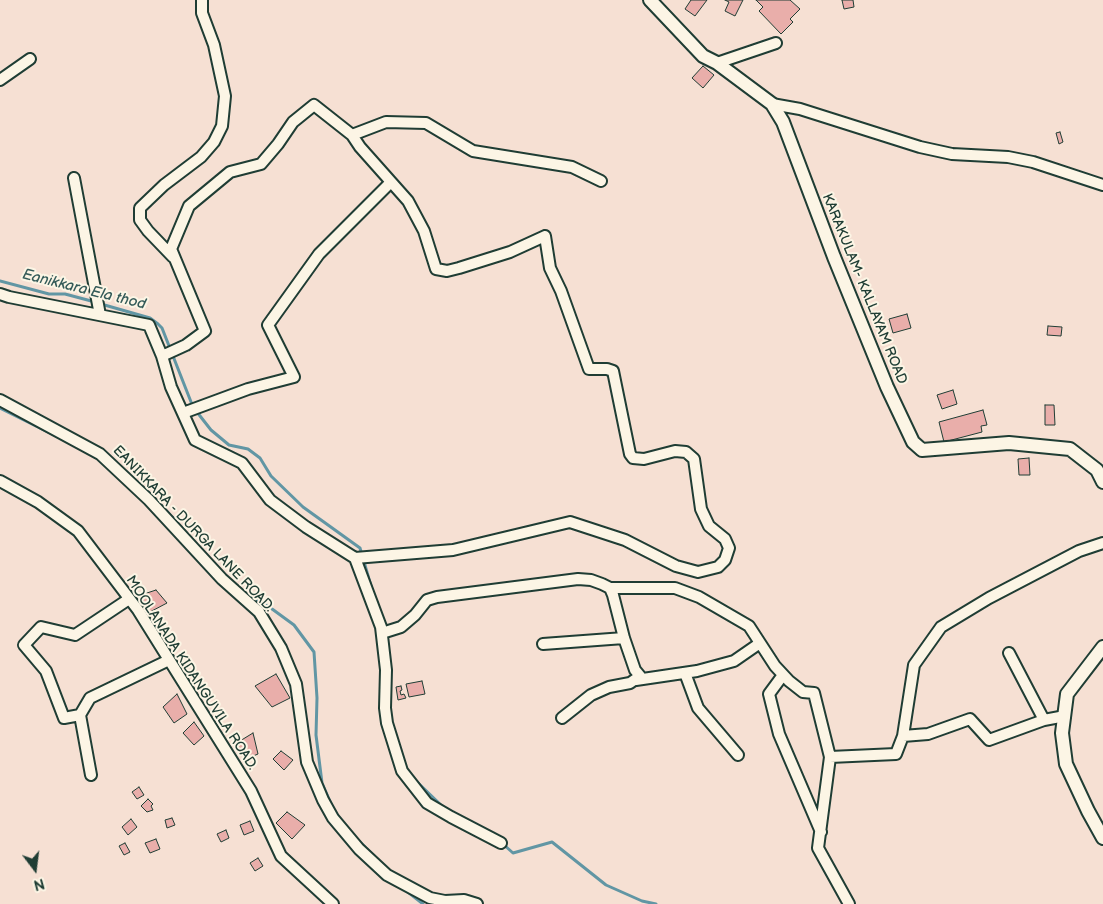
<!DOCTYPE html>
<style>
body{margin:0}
#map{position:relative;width:1103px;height:904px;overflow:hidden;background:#f6e0d3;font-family:"Balsamiq Sans",sans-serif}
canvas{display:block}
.north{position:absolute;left:10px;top:844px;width:50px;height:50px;-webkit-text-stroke:4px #fcf5e5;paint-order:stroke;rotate:165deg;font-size:14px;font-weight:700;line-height:20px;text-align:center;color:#1f3d34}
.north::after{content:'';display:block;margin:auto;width:18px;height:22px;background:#1f3d34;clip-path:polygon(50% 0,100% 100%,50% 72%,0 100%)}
</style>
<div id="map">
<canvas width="1103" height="904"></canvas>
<div class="north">N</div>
</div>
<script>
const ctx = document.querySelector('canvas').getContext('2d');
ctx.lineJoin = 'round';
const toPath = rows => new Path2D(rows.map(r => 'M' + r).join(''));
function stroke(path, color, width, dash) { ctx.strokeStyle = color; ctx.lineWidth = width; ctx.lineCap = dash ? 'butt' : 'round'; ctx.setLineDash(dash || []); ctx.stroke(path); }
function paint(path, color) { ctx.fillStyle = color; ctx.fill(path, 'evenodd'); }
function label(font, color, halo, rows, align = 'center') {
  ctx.font = font + ' "Balsamiq Sans",sans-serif'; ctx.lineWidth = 4; ctx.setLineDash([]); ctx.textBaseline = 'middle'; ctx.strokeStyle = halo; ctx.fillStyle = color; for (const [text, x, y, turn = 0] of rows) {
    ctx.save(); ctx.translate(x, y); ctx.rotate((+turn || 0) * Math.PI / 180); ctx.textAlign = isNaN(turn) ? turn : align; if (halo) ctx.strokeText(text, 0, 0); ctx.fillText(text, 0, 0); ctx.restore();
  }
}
stroke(toPath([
 [0,281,49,294,65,294,95,302],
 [101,304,150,318,158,324,162,328,193,407,211,430,229,445,248,449,260,458,271,476,303,507,360,548,373,593],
 [0,408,64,440],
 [162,506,188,535],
 [246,595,268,606,294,625,314,652,317,698,316,735,322,783,332,806],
 [415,780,443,807],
 [354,836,371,853],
 [503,844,513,853,552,842,606,885,642,901,656,904],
 [404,889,423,904]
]), '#6196a4', 3);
const building = toPath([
 [691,0,707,0,695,16,685,9,691,0],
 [725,0,743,0,735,16,725,11,729,2,725,0],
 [756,0,790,0,800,9,790,19,793,22,781,34,759,11,763,7,756,0],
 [842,0,853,0,854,7,844,9,842,0],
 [703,66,714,75,703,88,692,78,703,66],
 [1060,132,1063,142,1059,144,1056,133,1060,132],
 [907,314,911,328,893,333,889,319,907,314],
 [1048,326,1062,327,1061,336,1047,335,1048,326],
 [953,390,957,404,942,409,937,395,953,390],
 [1045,405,1054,405,1055,425,1045,425,1045,405],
 [983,410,987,425,981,426,982,432,944,442,939,422,983,410],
 [1029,458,1030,475,1019,475,1018,459,1029,458],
 [156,590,167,603,148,613,141,595,156,590],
 [276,674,290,698,272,707,255,686,276,674],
 [422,681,425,694,409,697,406,684,422,681],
 [401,686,402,690,400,691,401,695,404,694,406,698,398,700,396,687,401,686],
 [177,694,187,714,174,723,163,707,177,694],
 [194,722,204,736,194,745,183,733,194,722],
 [253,733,258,754,246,759,235,744,253,733],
 [281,751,293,760,284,770,273,759,281,751],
 [139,787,144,795,137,799,132,792,139,787],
 [148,799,153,804,151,806,153,810,147,812,141,806,148,799],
 [287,812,305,825,292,839,276,823,287,812],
 [172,818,175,825,167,828,165,820,172,818],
 [131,819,137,827,128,835,122,827,131,819],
 [250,821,254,831,244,835,240,825,250,821],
 [226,830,229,838,221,842,217,834,226,830],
 [156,839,160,849,150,853,145,843,156,839],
 [125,843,130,852,124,855,119,846,125,843],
 [258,858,263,866,255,871,250,863,258,858]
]);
paint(building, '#e9aeaa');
stroke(building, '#1f3d34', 1);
const minor = toPath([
 [717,63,776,43],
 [0,80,30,59],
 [772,104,800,109,920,147,952,154,1008,157,1033,162,1103,185],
 [74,178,100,315],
 [173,257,148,231,140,220,140,208,164,185,201,157,214,142,222,126,225,96,214,45,202,13,202,0],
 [0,294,9,297,149,325,162,356,171,387,195,440,242,463,270,500,306,527,355,558,453,550,570,522,625,540,676,566,698,572,718,567,725,560,729,548,725,539,709,526,701,509,694,459,686,452,675,451,644,459,633,458,630,454,613,371,607,369,589,369,561,291,550,268,545,236,510,252,459,268,447,271,436,269,424,231,408,201,360,147,352,135,386,122,426,123,473,151,572,167,601,181],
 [162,356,186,345,205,331,171,249,189,206,230,172,261,164,278,144,293,122,314,105,352,135],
 [0,400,100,454,149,500,222,579,259,612,281,648,296,684,307,762,323,800,333,818,359,849,387,875,430,898,445,901,464,900,477,904],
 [183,413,248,389,294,377,268,325,319,254,391,182],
 [0,481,38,502,78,531,138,610,251,791,281,856,333,904],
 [355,558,381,627,386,670,385,708,387,723,402,771,427,803,451,817,501,843],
 [610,588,675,588,699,597,749,626,775,666,789,681,803,692,814,693,830,757,818,848,849,904],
 [382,633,401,627,415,615,427,600,437,597,578,579,591,580,602,584,610,588,613,595,624,638,635,670,640,676,630,683,609,687,591,695,562,718],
 [543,644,624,638],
 [1009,653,1044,720],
 [685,673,698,708,738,755],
 [783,675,769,694,779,734,821,832],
 [636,680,697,671,734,661,760,643],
 [80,715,64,718,46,671,24,645,41,627,75,635,129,599],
 [903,736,914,665,941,627,989,598,1079,551,1103,543],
 [830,757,896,754,903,736,928,734,970,719,989,740,1044,720,1065,716],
 [91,775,80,715,90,698,169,660]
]);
const tertiary = toPath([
 [650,0,703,56,717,63,772,104,783,122,834,257,887,387,913,442,922,450,1009,443,1070,449,1097,470,1103,482],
 [1103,647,1067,694,1062,733,1066,764,1088,811,1103,838]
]);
stroke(minor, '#1f3d34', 14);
stroke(tertiary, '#1f3d34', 16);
stroke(minor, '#fcf5e5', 10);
stroke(tertiary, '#fcf5e5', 12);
label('14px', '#1f3d34', '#fcf5e5', [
 ["KARAKULAM- KALLAYAM ROAD",864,289,68],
 ["EANIKKARA - DURGA LANE ROAD.",193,529,46],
 ["MOOLANADA KIDANGUVILA ROAD.",191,673,57]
]);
label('italic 15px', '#355b59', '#fcf5e5', [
 ["Eanikkara Ela thod",84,290,14]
]);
</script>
